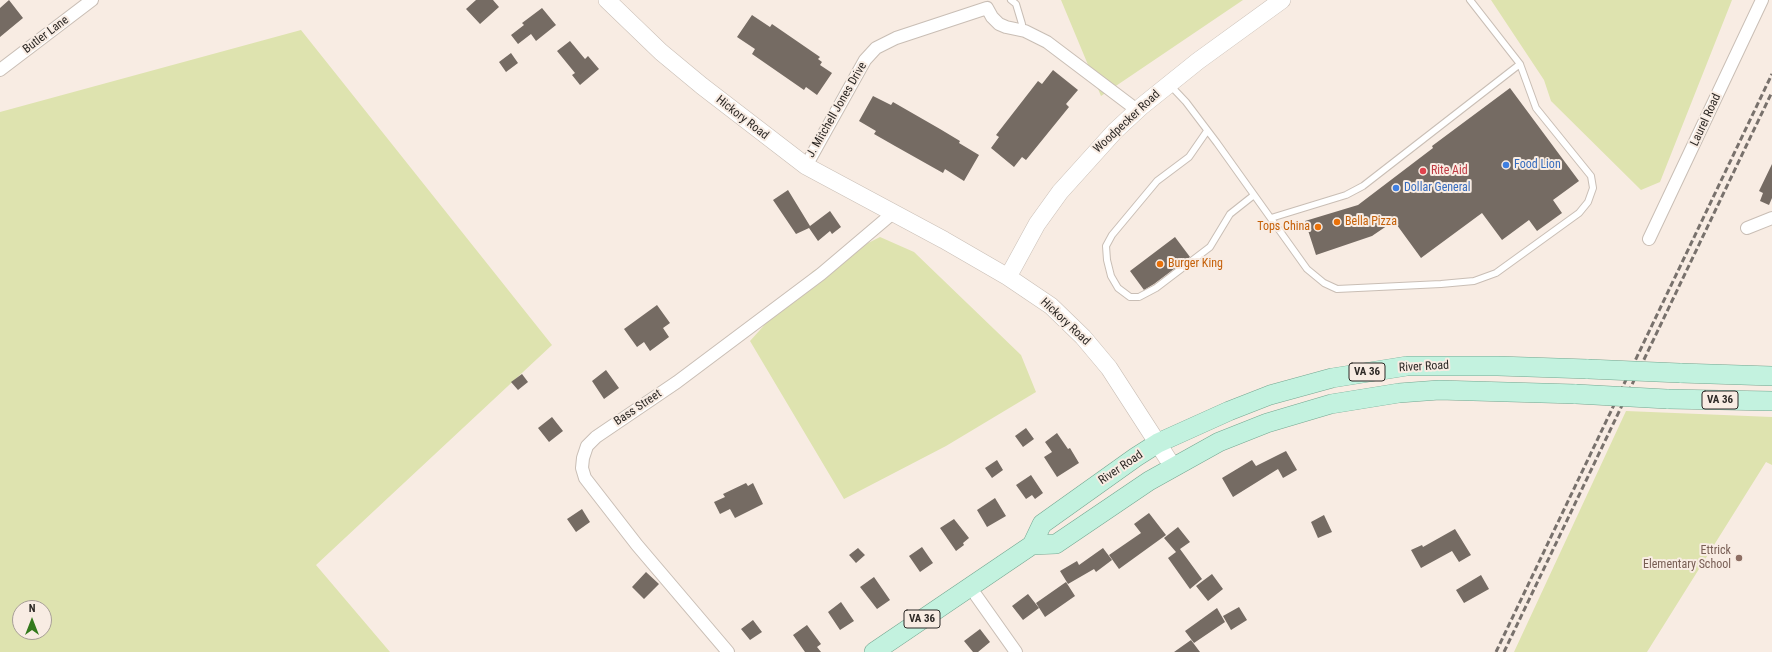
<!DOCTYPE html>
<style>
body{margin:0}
#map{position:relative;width:1772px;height:652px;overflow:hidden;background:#f8ece3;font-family:"Roboto Condensed",sans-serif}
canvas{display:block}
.north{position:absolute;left:12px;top:600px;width:40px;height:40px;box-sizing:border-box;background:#f8ece3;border:1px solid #a79e97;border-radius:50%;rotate:0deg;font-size:11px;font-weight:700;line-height:16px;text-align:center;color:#2d2926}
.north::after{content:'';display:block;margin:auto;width:14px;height:18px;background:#33791c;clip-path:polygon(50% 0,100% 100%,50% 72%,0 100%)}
</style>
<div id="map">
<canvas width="1772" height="652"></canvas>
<div class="north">N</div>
</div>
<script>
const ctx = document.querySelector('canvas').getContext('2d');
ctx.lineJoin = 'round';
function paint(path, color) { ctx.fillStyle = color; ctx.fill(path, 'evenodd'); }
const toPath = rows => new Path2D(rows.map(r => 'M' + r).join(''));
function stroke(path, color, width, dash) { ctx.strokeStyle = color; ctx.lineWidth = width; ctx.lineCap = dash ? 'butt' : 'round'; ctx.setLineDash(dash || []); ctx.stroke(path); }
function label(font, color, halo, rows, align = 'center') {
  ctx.font = font + ' "Roboto Condensed",sans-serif'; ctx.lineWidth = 4; ctx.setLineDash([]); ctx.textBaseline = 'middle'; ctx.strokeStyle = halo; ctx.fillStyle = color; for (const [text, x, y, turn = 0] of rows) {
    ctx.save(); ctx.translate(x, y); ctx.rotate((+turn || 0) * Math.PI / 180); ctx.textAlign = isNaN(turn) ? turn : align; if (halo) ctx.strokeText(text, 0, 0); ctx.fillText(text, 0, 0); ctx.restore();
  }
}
paint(toPath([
 [1061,0,1243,0,1101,96],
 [1491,0,1732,0,1660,182,1641,190,1551,101,1544,80],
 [301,30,552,345,316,565,390,652,0,652,0,112],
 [20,608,44,608,44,632,20,632],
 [880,237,914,252,1021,355,1036,392,946,446,844,499,750,341,813,271],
 [1626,411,1772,417,1772,465,1766,462,1647,652,1514,652]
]), '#dee3af');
paint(toPath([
 [9,0,23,18,0,37,0,8],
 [476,0,493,0,499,7,480,24,466,9],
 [542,8,556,25,536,41,531,34,518,44,511,35,524,25,522,23],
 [752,15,770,27,772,24,820,57,818,59,822,62,820,65,832,73,817,95,806,87,804,90,752,54,755,49,737,37],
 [570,41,585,59,588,56,599,69,580,85,572,75,575,73,557,51],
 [511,53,518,63,506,72,499,62],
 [1053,70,1078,90,1066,104,1069,107,1026,160,1022,157,1014,167,991,148,999,137,996,135,1038,81,1042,84],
 [1510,88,1579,181,1553,200,1562,213,1537,231,1529,220,1502,240,1482,213,1421,258,1394,221,1372,236,1316,255,1305,221,1358,205,1433,148,1432,146],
 [873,96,891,105,893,102,940,129,960,141,959,143,979,155,964,181,945,169,943,173,895,146,874,134,876,131,859,121],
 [1772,164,1772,198,1769,205,1760,201,1763,193,1759,191],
 [788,190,810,226,830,211,841,227,832,234,830,231,818,241,809,228,796,234,773,200],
 [1175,237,1190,257,1154,284,1144,290,1130,271],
 [657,305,670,323,663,328,669,337,650,351,644,342,637,347,624,329],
 [606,370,619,388,604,399,592,381],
 [522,374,528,382,518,390,511,382],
 [552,417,563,431,549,442,538,428],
 [1026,428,1034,439,1023,447,1015,436],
 [1057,433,1068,449,1070,448,1079,463,1057,477,1044,457,1052,452,1045,442],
 [1286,451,1297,470,1283,478,1278,469,1233,497,1222,478,1252,460,1256,466],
 [997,460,1003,470,992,478,985,468],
 [1031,475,1043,493,1035,499,1032,495,1026,499,1016,485],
 [746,483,748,486,753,483,763,504,735,518,730,509,720,514,714,502,725,497,723,494],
 [995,498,1006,516,987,527,977,510],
 [582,509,590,522,576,532,567,519],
 [1149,513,1166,535,1119,569,1109,555,1141,533,1134,524],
 [1324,515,1332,532,1318,538,1311,522],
 [954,519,969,538,963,543,964,545,956,551,940,528],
 [1178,527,1190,542,1180,549,1202,579,1190,589,1168,558,1176,552,1164,538],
 [1455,529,1471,555,1459,562,1452,551,1421,568,1411,550,1422,545,1423,547],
 [922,547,933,563,920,572,909,556],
 [858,548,865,555,856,563,849,555],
 [1103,548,1112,560,1096,572,1094,569,1068,584,1060,571,1077,561,1079,565],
 [646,572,659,584,644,599,632,587],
 [1212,574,1223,589,1208,601,1196,586],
 [1481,575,1489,589,1464,603,1456,590],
 [874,577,890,600,877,609,860,587],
 [1066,582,1075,596,1045,617,1036,603],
 [1028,594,1039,608,1023,620,1012,606],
 [841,602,854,621,840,630,828,612],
 [1239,607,1247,620,1231,630,1223,616],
 [1217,608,1225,622,1194,643,1185,631],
 [753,620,762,632,750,640,741,629],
 [807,625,821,644,817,647,821,652,805,652,793,635],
 [980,629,990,642,978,652,973,652,964,641],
 [1191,640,1200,652,1174,652]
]), '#756b63');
const service = toPath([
 [1011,0,1016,4,1022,24,1022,31],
 [1169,84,1186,102,1217,143,1307,269,1324,283,1337,289,1441,284,1474,281,1496,273,1579,213,1588,202,1593,188,1591,176,1536,108,1520,64,1470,0],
 [1207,131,1189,157,1157,181,1112,235,1106,246,1107,260,1111,276,1118,288,1130,297,1139,297,1156,288,1210,247,1230,214,1254,195],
 [1271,218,1346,195,1363,186,1520,64]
]);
const minor = toPath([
 [0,70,92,0],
 [806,166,865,60,876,48,896,38,987,8,992,17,999,24,1006,27,1025,31,1047,42,1137,110],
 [1747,228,1772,218],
 [1649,239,1762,0],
 [970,587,1016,652],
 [728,652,637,545,585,478,582,468,583,458,587,446,596,437,677,382,821,274,893,213]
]);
const secondary = toPath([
 [607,0,661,52,702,86,806,166,944,240,1008,277,1051,306,1083,337,1109,368,1173,467],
 [1008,277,1037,224,1060,192,1115,131,1142,106,1198,61,1282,0]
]);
const primary = toPath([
 [1680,373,1772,376],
 [1667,399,1772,401],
 [1032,545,1056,544,1149,481,1219,442,1267,423,1331,404,1399,393,1439,390,1576,394],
 [874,652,1032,545,1042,524,1136,457,1158,443,1229,411,1270,395,1332,378,1407,366,1498,366,1588,369]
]);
stroke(service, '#c9beb5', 8);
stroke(minor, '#c9beb5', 14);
stroke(secondary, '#c9beb5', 18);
stroke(primary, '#74a690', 20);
stroke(service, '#fff', 6);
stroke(minor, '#fff', 12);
stroke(secondary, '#fff', 17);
stroke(primary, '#c3f2df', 19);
stroke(toPath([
 [1496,652,1772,74],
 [1504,652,1772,92]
]), '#78716c', 3, [6, 3]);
const primaryBridge = toPath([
 [1588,369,1680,373],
 [1576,394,1667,399]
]);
stroke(primaryBridge, '#74a690', 20, []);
stroke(primaryBridge, '#c3f2df', 19);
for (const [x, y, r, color] of [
 [1506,165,4,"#3f7fe0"],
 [1423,171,4,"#e0444e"],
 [1396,188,4,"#3f7fe0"],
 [1337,222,4,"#e8710a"],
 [1318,227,4,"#e8710a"],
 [1160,264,4,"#e8710a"],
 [1739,558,4,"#8d6e63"]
]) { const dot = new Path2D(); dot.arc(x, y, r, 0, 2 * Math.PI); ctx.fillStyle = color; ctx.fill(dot); stroke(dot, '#f8ece3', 1.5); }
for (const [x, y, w] of [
 [1367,372,36],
 [1720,400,36],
 [922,619,36]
]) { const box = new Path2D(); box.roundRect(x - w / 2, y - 9, w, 18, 3); ctx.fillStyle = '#f8ece3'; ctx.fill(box); stroke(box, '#2d2926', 1); }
label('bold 11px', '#2d2926', null, [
 ["VA 36",1367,372],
 ["VA 36",1720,400],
 ["VA 36",922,619]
]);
label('12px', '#2d2926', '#f8ece3', [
 ["Butler Lane",46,35,-37],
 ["J. Mitchell Jones Drive",837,110,-60],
 ["Hickory Road",742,118,38],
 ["Laurel Road",1706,120,-65],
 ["Woodpecker Road",1127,122,-43],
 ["Hickory Road",1065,322,43],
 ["River Road",1424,367,-3],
 ["Bass Street",638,408,-34],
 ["River Road",1121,468,-34]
]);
label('12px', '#366cbe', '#f8ece3', [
 ["Food Lion",1514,165],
 ["Dollar General",1404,188]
], 'left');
label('12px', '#be3a42', '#f8ece3', [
 ["Rite Aid",1431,171]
], 'left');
label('12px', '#c56008', '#f8ece3', [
 ["Bella Pizza",1345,222],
 ["Tops China",1310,227,"right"],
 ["Burger King",1168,264]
], 'left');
label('12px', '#785e54', '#f8ece3', [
 ["Ettrick",1731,551],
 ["Elementary School",1731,565]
], 'right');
</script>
